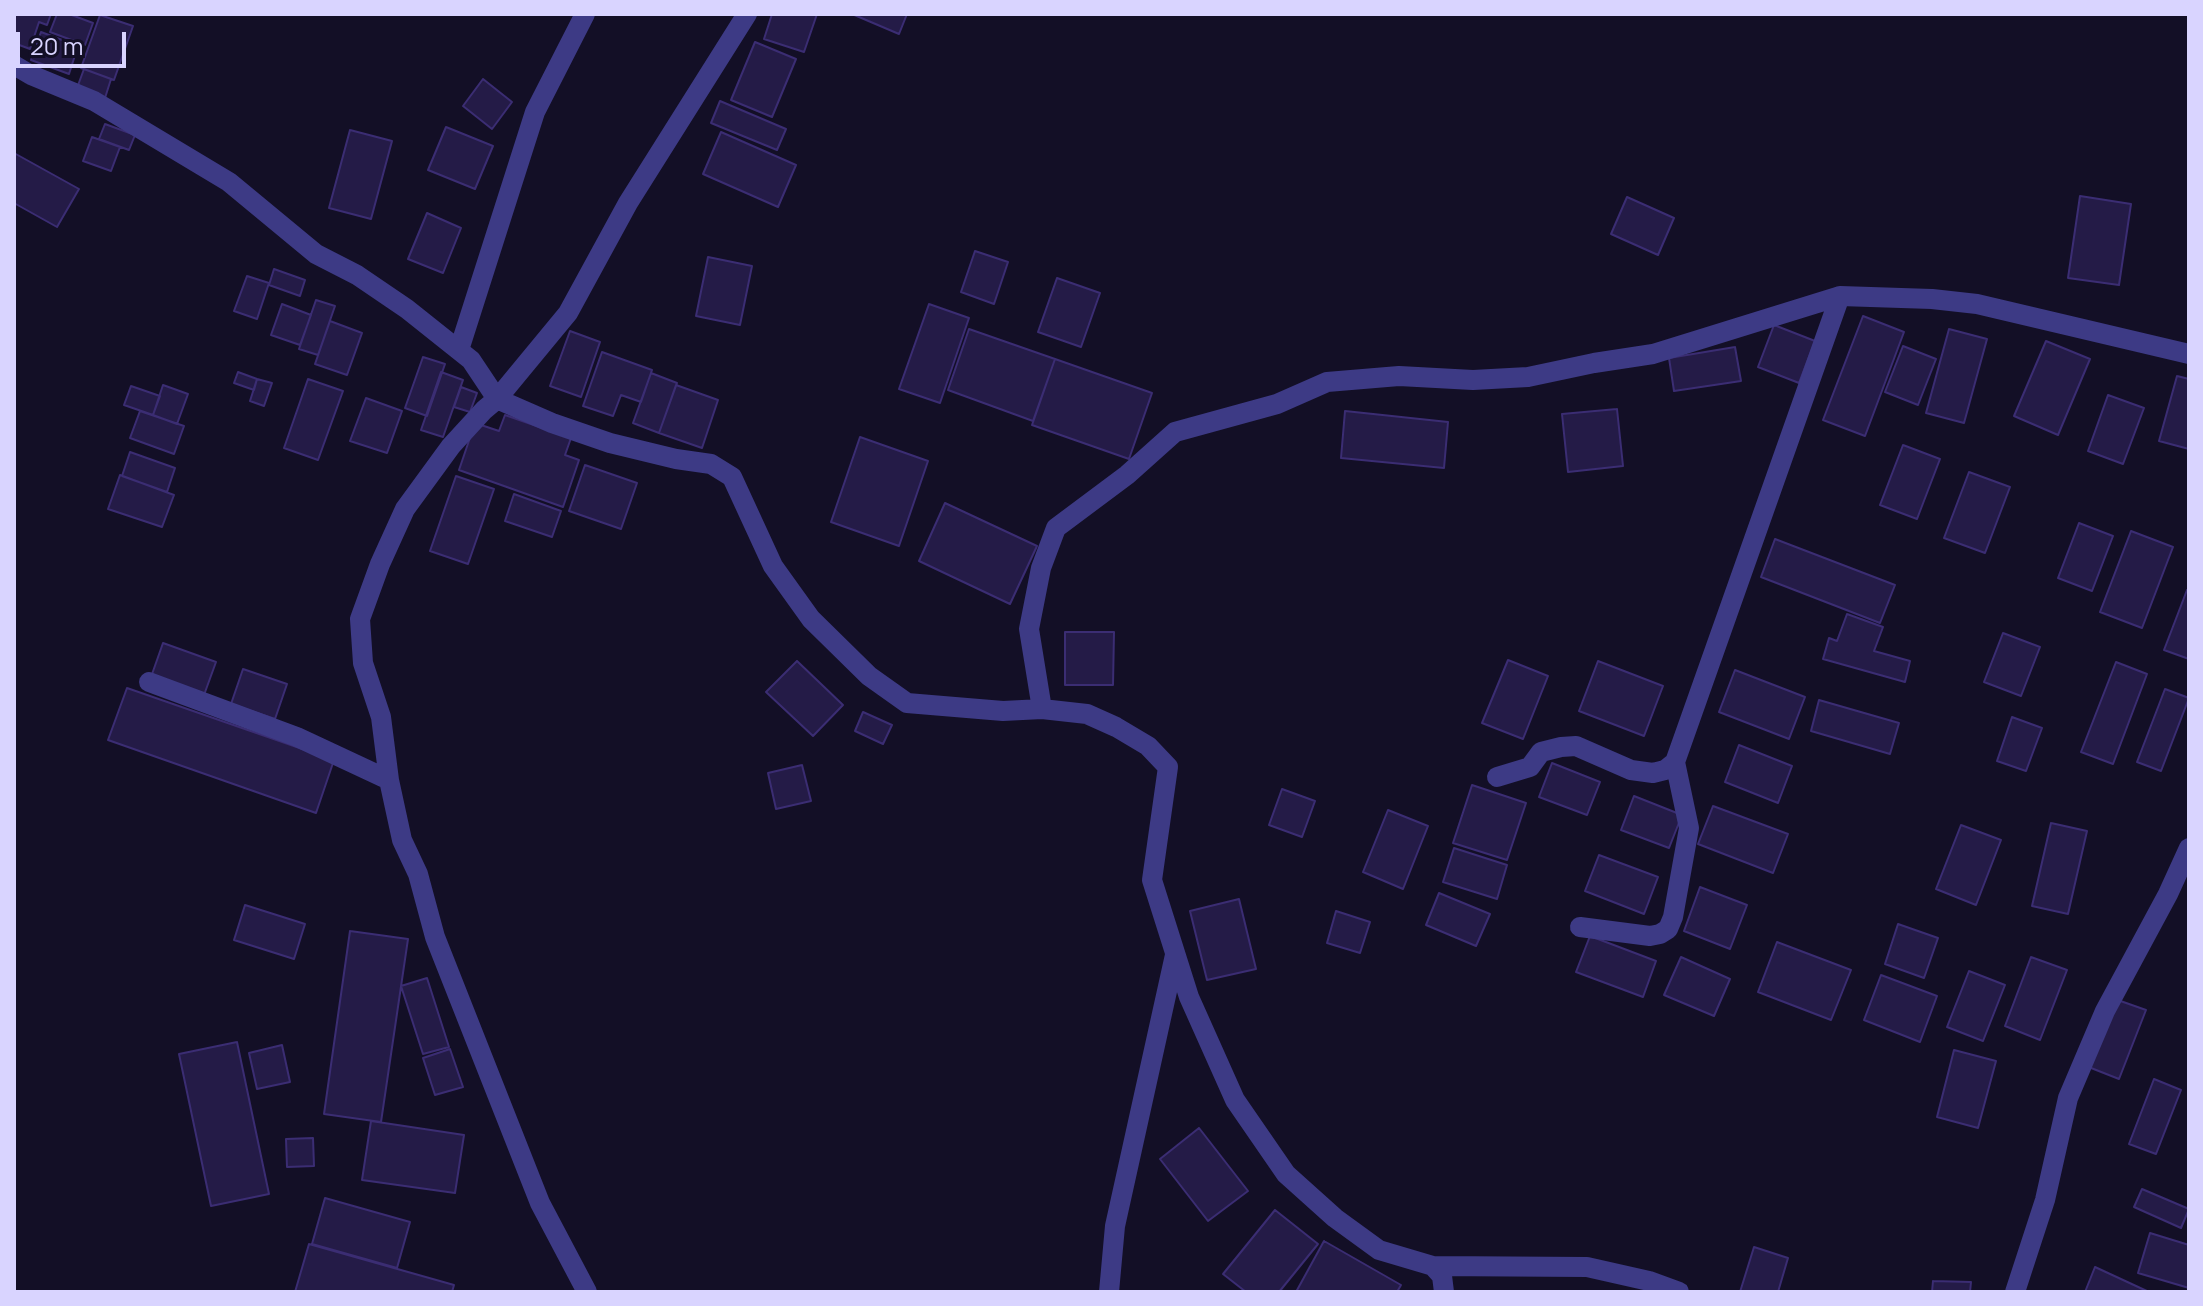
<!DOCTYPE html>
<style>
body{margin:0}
#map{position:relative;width:2203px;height:1306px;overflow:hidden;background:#130f26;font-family:Manrope,sans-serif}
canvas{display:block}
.frame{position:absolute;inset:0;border:16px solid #d9d4ff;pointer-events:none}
.scale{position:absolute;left:16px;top:32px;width:110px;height:36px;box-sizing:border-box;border:4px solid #d9d4ff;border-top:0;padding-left:10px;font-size:24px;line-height:28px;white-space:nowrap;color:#d9d4ff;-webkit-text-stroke:6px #130f26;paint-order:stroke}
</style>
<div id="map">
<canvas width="2203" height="1306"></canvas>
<div class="frame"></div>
<div class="scale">20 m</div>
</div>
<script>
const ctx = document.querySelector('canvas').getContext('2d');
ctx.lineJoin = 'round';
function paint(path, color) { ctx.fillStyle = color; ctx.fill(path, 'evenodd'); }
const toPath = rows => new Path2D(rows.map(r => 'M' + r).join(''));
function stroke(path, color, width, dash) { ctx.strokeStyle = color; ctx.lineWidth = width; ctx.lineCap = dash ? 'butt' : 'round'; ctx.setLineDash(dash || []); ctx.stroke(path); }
const building = toPath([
 [14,14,51,14,47,25,39,22,30,49,14,43,14,14],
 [57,14,69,14,93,23,85,45,50,32,57,14],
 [772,14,817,14,804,52,764,39,772,14],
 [852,14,907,14,899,34,852,14],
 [100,15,133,26,114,80,81,68,100,15],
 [41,32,78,46,69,74,31,60,41,32],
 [755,42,796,59,772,117,731,100,755,42],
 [84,69,111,79,105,98,77,88,84,69],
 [483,79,512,102,492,129,463,106,483,79],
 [720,101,786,129,777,150,711,123,720,101],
 [105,124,135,135,129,150,99,139,105,124],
 [446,127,493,146,475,189,428,170,446,127],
 [350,130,392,141,371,219,329,208,350,130],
 [721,132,796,165,778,207,703,174,721,132],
 [92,137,120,147,111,171,83,161,92,137],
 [14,153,79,189,57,227,14,203,14,153],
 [2080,196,2131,204,2119,285,2068,278,2080,196],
 [1627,197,1674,218,1658,255,1611,234,1627,197],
 [427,213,461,228,443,273,408,259,427,213],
 [975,251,1008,262,994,304,961,292,975,251],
 [708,257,752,266,740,325,696,316,708,257],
 [274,269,305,280,300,296,269,285,274,269],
 [247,276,269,283,257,319,234,311,247,276],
 [1057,278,1100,293,1081,347,1038,332,1057,278],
 [316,300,335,306,318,355,299,349,316,300],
 [282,304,311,315,300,345,271,335,282,304],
 [929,304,969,318,940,403,899,389,929,304],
 [1863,316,1904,332,1865,436,1823,420,1863,316],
 [330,321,362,333,347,375,315,364,330,321],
 [1774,325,1815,341,1799,383,1758,367,1774,325],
 [969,329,1055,359,1033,421,948,390,969,329],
 [1949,329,1987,339,1964,423,1926,413,1949,329],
 [570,331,600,342,581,397,550,386,570,331],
 [2046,341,2090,359,2058,435,2014,416,2046,341],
 [1903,346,1936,359,1918,405,1885,392,1903,346],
 [1735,347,1741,381,1674,391,1669,358,1735,347],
 [602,352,652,370,641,402,621,395,613,416,583,406,602,352],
 [423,357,445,364,427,416,405,408,423,357],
 [1055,359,1152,393,1129,459,1032,425,1055,359],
 [238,372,257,379,254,390,234,383,238,372],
 [441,372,463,380,443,437,421,430,441,372],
 [651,373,677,383,659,433,633,423,651,373],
 [2177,376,2189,379,2189,449,2159,441,2177,376],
 [257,379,272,383,264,406,250,401,257,379],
 [308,379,343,391,318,460,284,448,308,379],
 [163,385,188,394,177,424,153,415,163,385],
 [676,385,718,400,702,448,659,433,676,385],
 [131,386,160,396,153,415,124,405,131,386],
 [461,387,477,393,470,412,454,407,461,387],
 [2108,395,2144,408,2123,464,2088,451,2108,395],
 [366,398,402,411,387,453,350,441,366,398],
 [1617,409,1623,466,1568,472,1562,414,1617,409],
 [140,411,184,426,174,454,130,438,140,411],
 [1345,411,1448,422,1444,468,1341,458,1345,411],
 [505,415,571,438,565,455,579,460,563,507,459,470,475,423,499,431,505,415],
 [860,437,928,461,899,546,831,522,860,437],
 [1903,445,1940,459,1917,519,1880,505,1903,445],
 [130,452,175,468,167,492,122,476,130,452],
 [585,465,637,483,621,529,569,511,585,465],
 [1969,472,2010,487,1985,553,1944,538,1969,472],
 [120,475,174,495,162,527,108,509,120,475],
 [456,476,494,489,468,564,430,551,456,476],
 [514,494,561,511,552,537,505,521,514,494],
 [945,503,1037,546,1010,604,919,561,945,503],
 [2079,523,2113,536,2092,591,2058,578,2079,523],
 [2131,531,2173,547,2142,628,2100,612,2131,531],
 [1775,539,1895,585,1880,623,1761,577,1775,539],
 [2187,590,2189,591,2189,659,2164,650,2187,590],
 [1847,614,1883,627,1874,651,1910,661,1905,682,1823,659,1829,638,1837,641,1847,614],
 [1065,632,1114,632,1113,685,1065,685,1065,632],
 [2003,633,2040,647,2021,696,1984,682,2003,633],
 [163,643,216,662,204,695,151,677,163,643],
 [1508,660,1548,676,1523,739,1482,723,1508,660],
 [797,661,843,705,813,736,766,692,797,661],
 [1598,661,1663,686,1644,736,1579,711,1598,661],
 [2116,662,2147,674,2113,764,2081,752,2116,662],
 [243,669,287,684,275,719,231,704,243,669],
 [1735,670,1805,697,1789,739,1719,712,1735,670],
 [127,688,334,760,316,813,108,740,127,688],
 [2165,689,2189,698,2161,771,2137,762,2165,689],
 [1819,700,1899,723,1890,754,1811,731,1819,700],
 [863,712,892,725,883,744,855,731,863,712],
 [2012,717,2042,728,2026,771,1997,761,2012,717],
 [1739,745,1792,766,1778,803,1725,782,1739,745],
 [1552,763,1600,782,1587,815,1539,797,1552,763],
 [802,765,811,801,776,809,768,773,802,765],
 [1472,785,1526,803,1507,860,1453,843,1472,785],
 [1282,789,1315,801,1302,837,1269,825,1282,789],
 [1634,796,1682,815,1669,848,1621,830,1634,796],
 [1713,806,1788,834,1773,873,1698,844,1713,806],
 [1388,810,1428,826,1403,889,1363,872,1388,810],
 [2051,823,2087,831,2068,914,2032,906,2051,823],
 [1961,825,2001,840,1976,905,1936,889,1961,825],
 [1454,848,1507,865,1497,899,1443,882,1454,848],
 [1599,855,1658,877,1644,914,1585,891,1599,855],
 [1700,887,1747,905,1730,949,1684,931,1700,887],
 [1439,893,1490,914,1476,946,1426,925,1439,893],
 [1239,899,1256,969,1207,980,1190,911,1239,899],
 [245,905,305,924,294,959,234,940,245,905],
 [1336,911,1370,922,1360,953,1327,943,1336,911],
 [1898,924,1938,938,1924,978,1885,964,1898,924],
 [350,931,408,939,381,1122,324,1114,350,931],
 [1590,936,1656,961,1643,997,1576,972,1590,936],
 [1777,942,1851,970,1831,1020,1758,992,1777,942],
 [1681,957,1730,979,1714,1016,1664,995,1681,957],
 [2031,957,2067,970,2040,1040,2005,1026,2031,957],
 [1969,971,2005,985,1983,1041,1947,1027,1969,971],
 [1881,975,1937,996,1920,1042,1864,1020,1881,975],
 [427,978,449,1047,423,1054,401,986,427,978],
 [2112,998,2146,1010,2119,1079,2086,1066,2112,998],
 [237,1042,269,1194,211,1206,179,1054,237,1042],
 [282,1045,290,1082,257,1089,249,1053,282,1045],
 [450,1049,463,1087,435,1095,423,1058,450,1049],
 [1954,1050,1996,1061,1978,1128,1937,1117,1954,1050],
 [2154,1079,2181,1090,2156,1154,2129,1144,2154,1079],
 [371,1121,464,1135,455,1193,362,1180,371,1121],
 [1199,1128,1248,1191,1208,1221,1160,1159,1199,1128],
 [313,1138,314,1166,287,1167,286,1139,313,1138],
 [2142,1189,2189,1209,2181,1228,2134,1207,2142,1189],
 [325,1198,410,1222,397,1268,312,1244,325,1198],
 [1275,1210,1318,1244,1279,1292,1246,1292,1223,1274,1275,1210],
 [2150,1233,2189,1245,2189,1288,2138,1273,2150,1233],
 [1324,1241,1401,1285,1397,1292,1296,1292,1324,1241],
 [309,1244,454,1285,452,1292,295,1292,309,1244],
 [1754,1247,1788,1258,1778,1292,1740,1292,1754,1247],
 [2095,1267,2149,1292,2085,1292,2095,1267],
 [1933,1281,1971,1282,1970,1292,1932,1292,1933,1281]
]);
paint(building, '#241b47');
stroke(building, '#3b2d73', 2);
stroke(toPath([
 [747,14,628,203,568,313,497,399,552,423,610,443,676,459,711,464,732,477,773,566,811,619,869,676,907,703,1003,711,1042,709,1087,714,1116,727,1148,746,1168,767,1152,880,1189,997,1235,1100,1286,1174,1335,1218,1379,1250,1433,1266,1442,1276,1444,1292],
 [14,65,31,75,94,101,229,182,316,254,357,275,407,309,471,360,497,399,484,410,451,446,405,509,380,564,360,619,363,663,381,717,389,780,402,840,418,874,435,937,540,1203,587,1292],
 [459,350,535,112,585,14],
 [149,682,297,737,389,780],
 [1042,709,1029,629,1041,568,1056,528,1127,475,1175,432,1277,404,1327,382,1399,376,1473,380,1528,377,1594,363,1653,354,1840,296],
 [1497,777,1530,767,1541,752,1561,747,1576,746,1631,770,1653,773,1665,770,1675,762,1840,296,1932,299,1977,304,2189,354],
 [1580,927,1650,936,1660,934,1668,929,1673,917,1689,828,1675,762],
 [1433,1266,1587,1267,1649,1281,1679,1292],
 [1109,1292,1115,1226,1175,955],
 [2015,1292,2045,1200,2068,1098,2105,1011,2168,894,2189,848]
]), '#3d3a85', 20);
</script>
